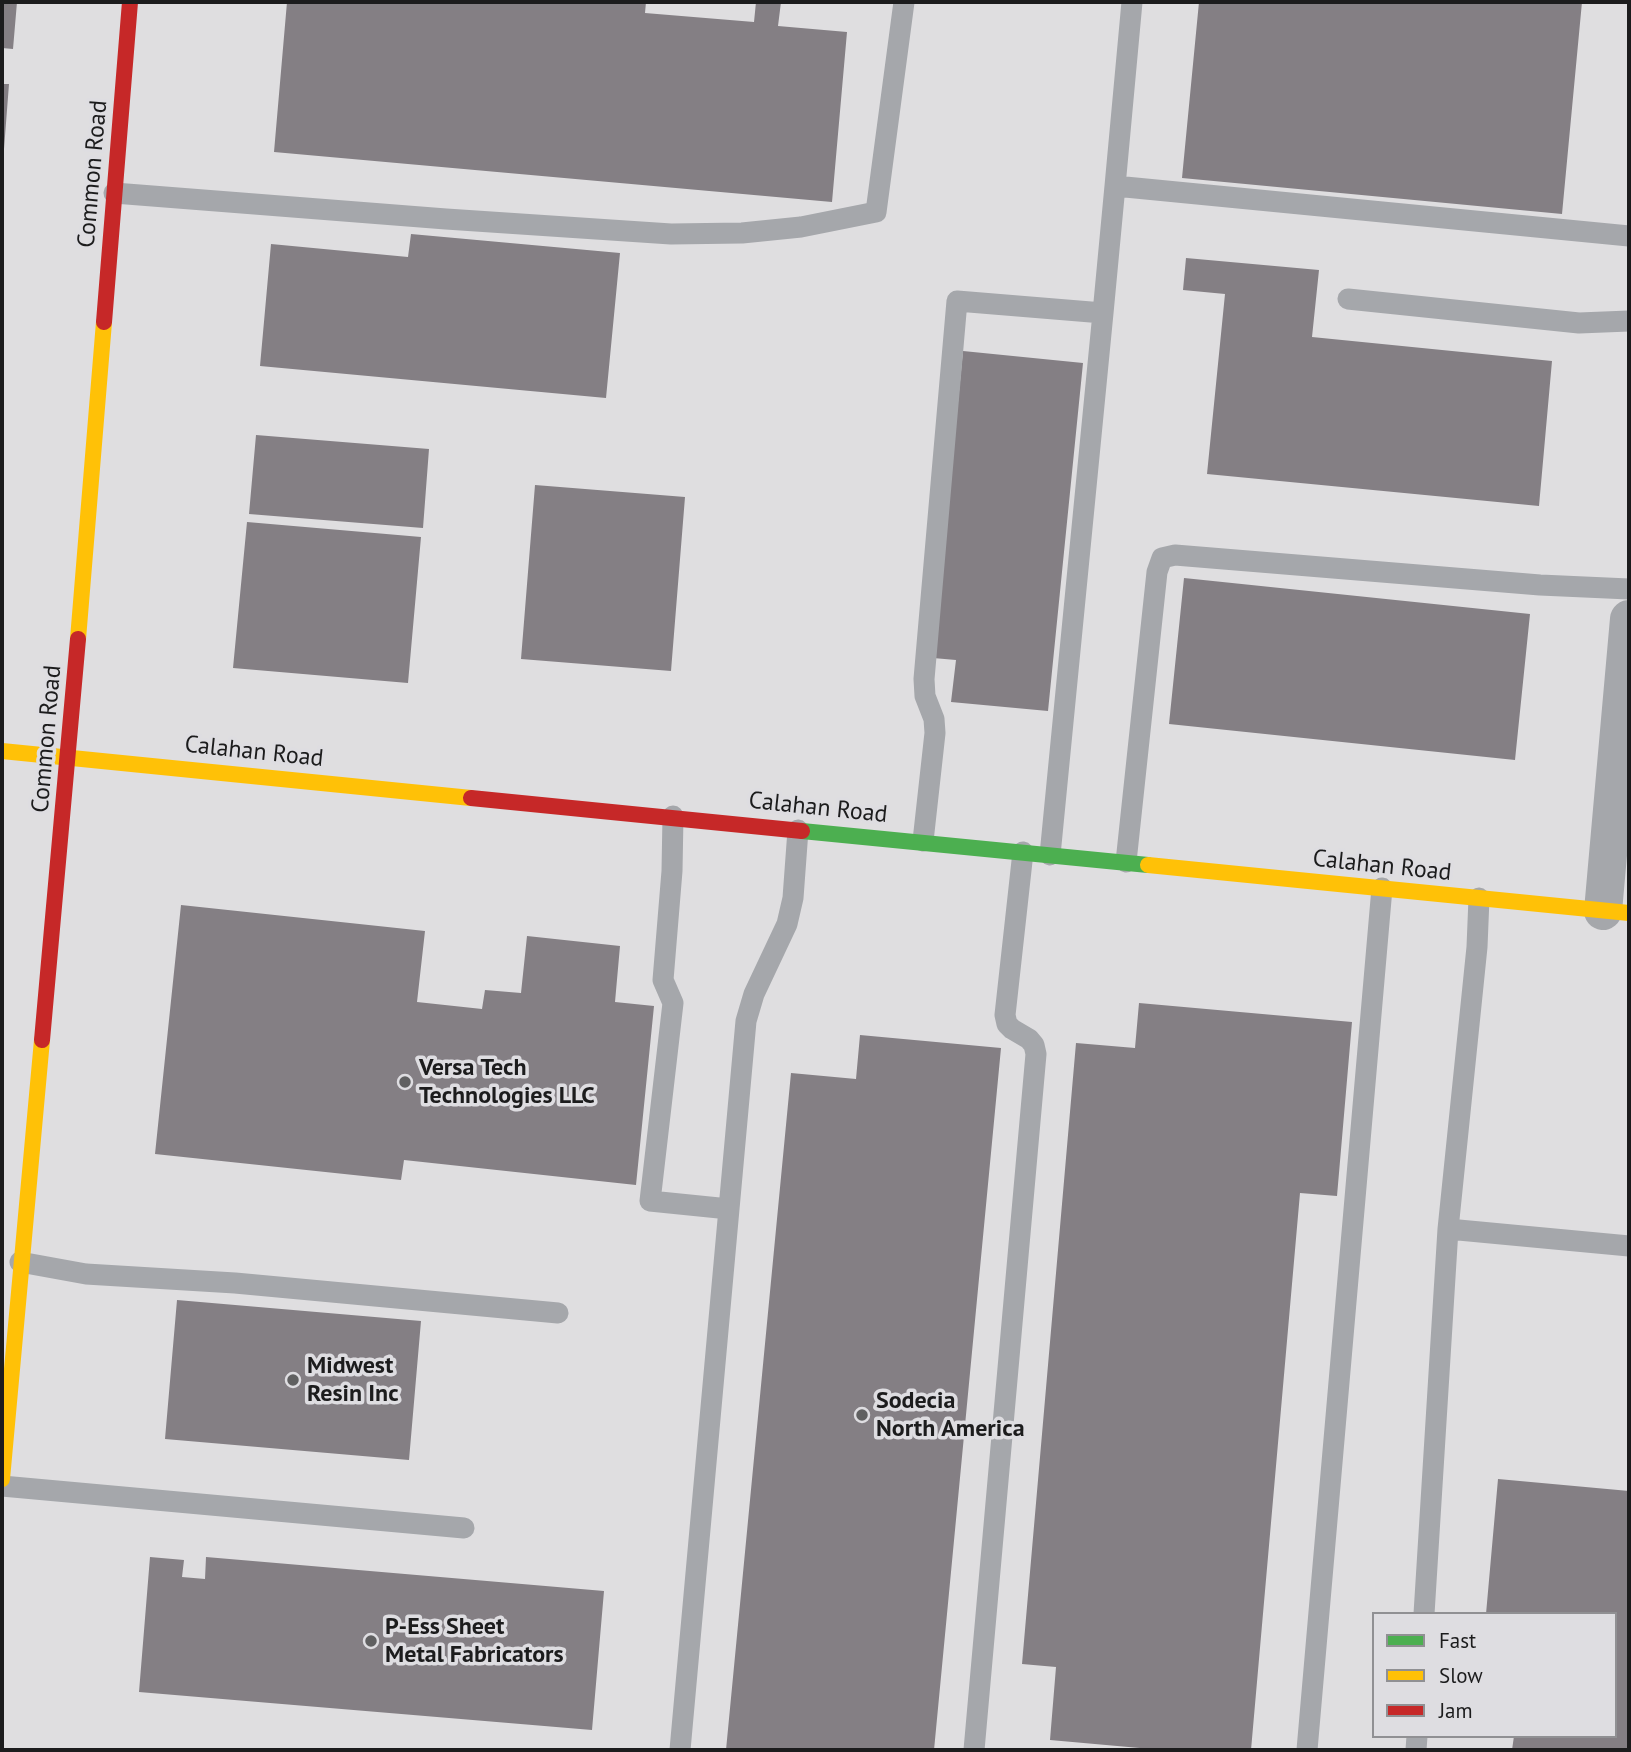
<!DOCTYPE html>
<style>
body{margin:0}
#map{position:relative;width:1631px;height:1752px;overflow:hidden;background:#dfdee0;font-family:"PT Sans",sans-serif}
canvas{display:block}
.frame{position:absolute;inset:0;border:4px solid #1c1c1d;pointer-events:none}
.legend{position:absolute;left:1372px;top:1612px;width:245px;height:126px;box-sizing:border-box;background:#dedde1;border:2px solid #909093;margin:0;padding:9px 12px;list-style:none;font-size:21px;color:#1c1c1d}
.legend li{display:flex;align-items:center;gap:14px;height:35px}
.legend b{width:35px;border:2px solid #909093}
</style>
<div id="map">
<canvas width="1631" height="1752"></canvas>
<div class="frame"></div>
<ul class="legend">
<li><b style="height:9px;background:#4caf50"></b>Fast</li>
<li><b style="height:9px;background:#ffc107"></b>Slow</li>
<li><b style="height:9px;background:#c62828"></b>Jam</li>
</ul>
</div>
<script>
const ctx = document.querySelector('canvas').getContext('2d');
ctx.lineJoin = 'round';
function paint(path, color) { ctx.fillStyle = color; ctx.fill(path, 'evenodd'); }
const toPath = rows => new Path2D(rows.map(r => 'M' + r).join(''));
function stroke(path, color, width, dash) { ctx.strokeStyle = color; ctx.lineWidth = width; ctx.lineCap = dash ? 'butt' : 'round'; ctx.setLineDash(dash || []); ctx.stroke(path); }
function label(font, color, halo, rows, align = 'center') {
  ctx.font = font + ' "PT Sans",sans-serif'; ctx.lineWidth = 7; ctx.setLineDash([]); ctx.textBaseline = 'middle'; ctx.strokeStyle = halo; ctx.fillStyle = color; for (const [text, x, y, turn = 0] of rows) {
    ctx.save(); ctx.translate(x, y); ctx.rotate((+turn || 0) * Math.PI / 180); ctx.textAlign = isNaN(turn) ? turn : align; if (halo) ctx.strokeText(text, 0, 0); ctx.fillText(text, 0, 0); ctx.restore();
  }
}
paint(toPath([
 [2,2,17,2,13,49,2,48],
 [287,2,646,2,645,13,754,22,756,2,781,2,778,26,847,32,832,202,274,152],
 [1199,2,1582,2,1562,214,1182,178],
 [2,84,9,84,4,149,2,149],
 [411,234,620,253,606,398,260,366,271,244,408,257],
 [1186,258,1319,270,1312,337,1552,361,1539,506,1207,474,1225,294,1183,290],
 [963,351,1083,363,1048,711,951,702,956,660,933,658],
 [256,435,429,449,423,528,249,514],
 [535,485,685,497,671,671,521,659],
 [247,522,421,537,408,683,233,668],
 [1184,578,1530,614,1515,760,1169,724],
 [181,905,425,931,417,1002,482,1009,485,990,521,993,527,936,620,946,615,1002,654,1006,636,1185,404,1160,401,1180,155,1154],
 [1139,1003,1352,1022,1337,1196,1300,1193,1251,1750,1162,1750,1050,1740,1056,1667,1022,1664,1076,1043,1135,1048],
 [860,1035,1001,1048,934,1750,726,1750,791,1073,856,1079],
 [177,1300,421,1321,409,1460,165,1439],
 [1498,1479,1629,1491,1629,1750,1512,1750,1514,1736,1615,1736,1615,1614,1486,1614],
 [150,1557,184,1560,182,1577,205,1579,206,1557,604,1591,592,1730,139,1692]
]), '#847f84');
stroke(toPath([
 [1132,2,1115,186,1629,236],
 [114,193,446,219,671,234,742,233,801,227,876,212,904,2],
 [1348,299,1579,323,1629,321],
 [1103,313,1115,186],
 [673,816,672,871,663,980,673,1003,650,1201,729,1209],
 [923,841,935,733,934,719,925,696,924,679,957,301,1103,313,1050,855],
 [1126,862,1157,572,1162,558,1175,555,1540,585,1629,589],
 [1479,898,1477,947,1448,1229,1629,1246],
 [20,1262,86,1274,235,1283,558,1313],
 [2,1486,464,1528],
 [1424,1614,1448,1229],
 [680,1750,746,1021,754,994,787,924,793,898,798,830],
 [974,1750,1036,1054,1034,1045,1029,1039,1012,1029,1007,1024,1005,1015,1023,852],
 [1307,1750,1382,888],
 [1416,1750,1417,1736]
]), '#a5a7ab', 21);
stroke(toPath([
 [1603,911,1629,619]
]), '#a5a7ab', 38);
stroke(toPath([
 [802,831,1148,865]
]), '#4caf50', 16);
stroke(toPath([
 [78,639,104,322],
 [2,751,471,798],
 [1148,865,1629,913],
 [2,1479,42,1040]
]), '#ffc107', 16);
stroke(toPath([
 [104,322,130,2],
 [471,798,802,831],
 [42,1040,78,639]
]), '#c62828', 16);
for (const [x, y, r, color] of [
 [405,1082,7,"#606061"],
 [293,1380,7,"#606061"],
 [862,1415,7,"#606061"],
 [371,1641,7,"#606061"]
]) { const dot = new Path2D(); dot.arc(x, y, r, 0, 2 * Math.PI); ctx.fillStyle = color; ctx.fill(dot); stroke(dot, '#dedde1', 2.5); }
label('24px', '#1c1c1d', '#dedde1', [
 ["Common Road",93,174,-85],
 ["Common Road",47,739,-85],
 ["Calahan Road",254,752,6],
 ["Calahan Road",818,808,6],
 ["Calahan Road",1382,866,6]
]);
label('bold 24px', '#1c1c1d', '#dedde1', [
 ["Versa Tech",419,1068],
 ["Technologies LLC",419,1096],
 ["Midwest",307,1366],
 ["Resin Inc",307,1394],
 ["Sodecia",876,1401],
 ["North America",876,1429],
 ["P-Ess Sheet",385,1627],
 ["Metal Fabricators",385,1655]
], 'left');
</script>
